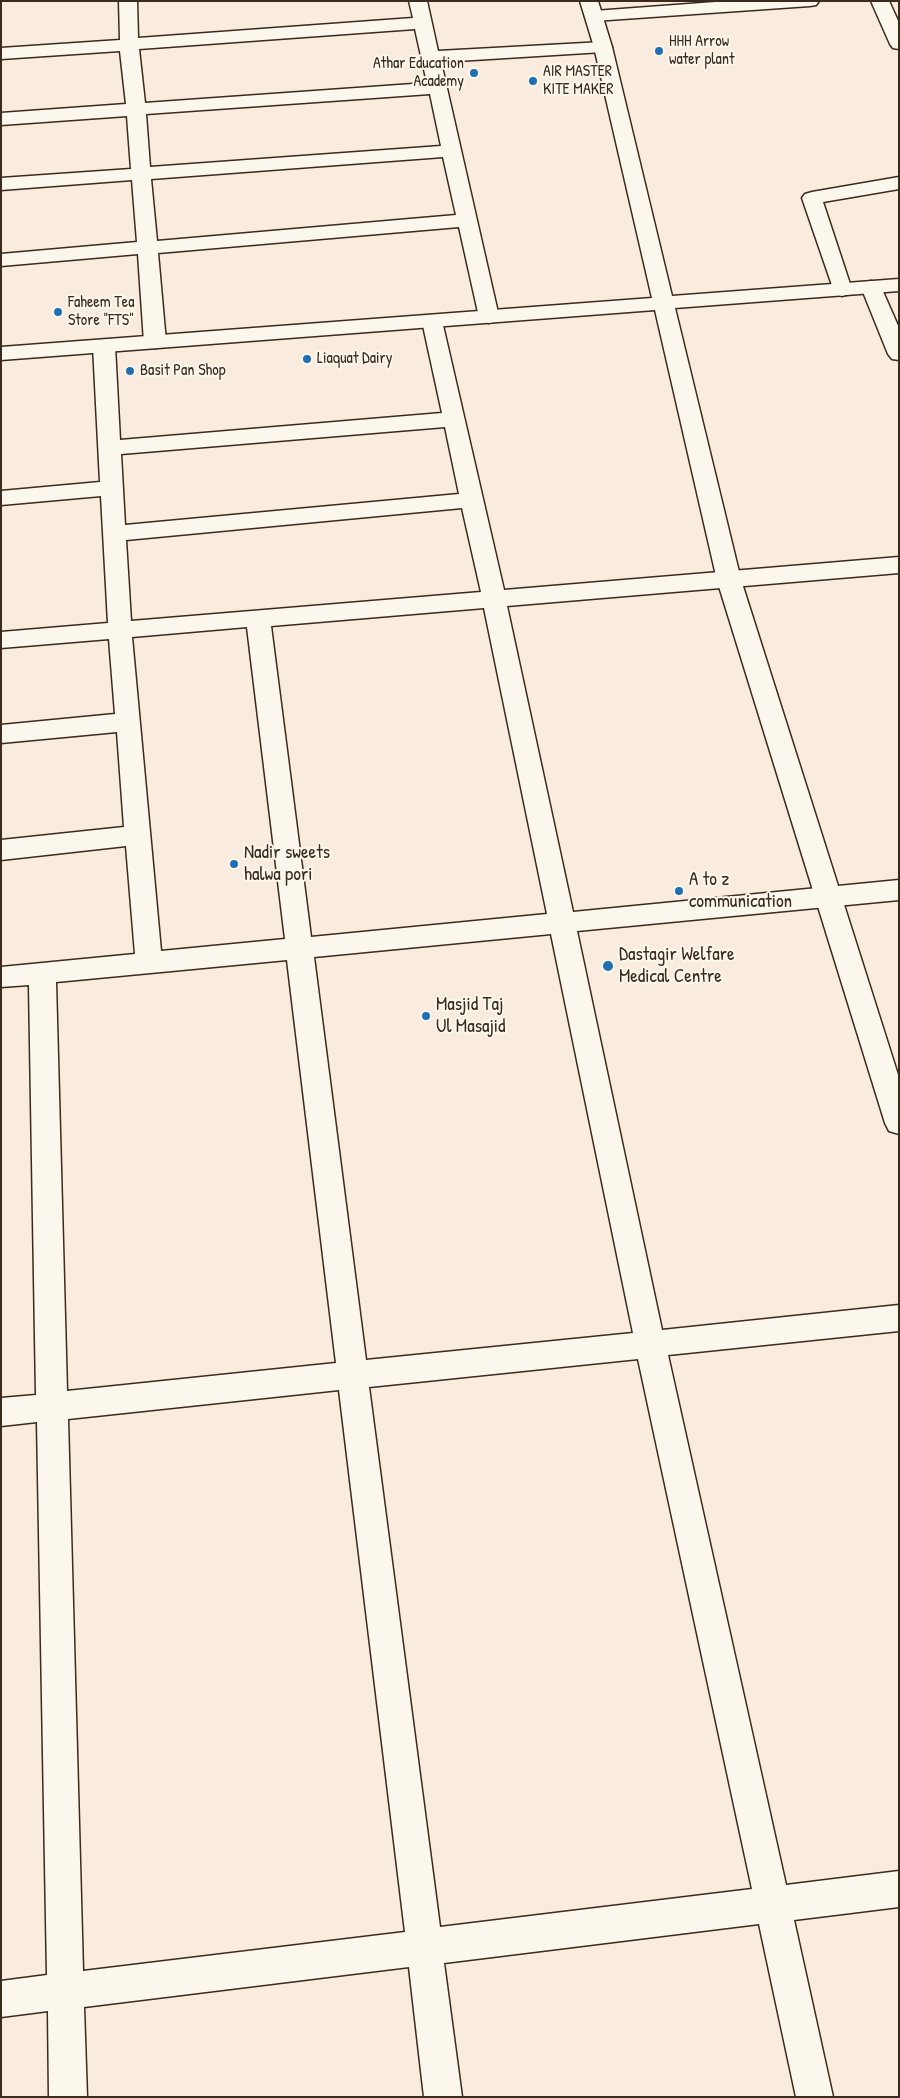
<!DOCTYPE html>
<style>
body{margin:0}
#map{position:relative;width:900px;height:2098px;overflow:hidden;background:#f9ebde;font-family:"Patrick Hand",sans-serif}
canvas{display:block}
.frame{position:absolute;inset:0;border:2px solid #3b2a1e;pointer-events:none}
</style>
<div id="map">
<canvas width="900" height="2098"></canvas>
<div class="frame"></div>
</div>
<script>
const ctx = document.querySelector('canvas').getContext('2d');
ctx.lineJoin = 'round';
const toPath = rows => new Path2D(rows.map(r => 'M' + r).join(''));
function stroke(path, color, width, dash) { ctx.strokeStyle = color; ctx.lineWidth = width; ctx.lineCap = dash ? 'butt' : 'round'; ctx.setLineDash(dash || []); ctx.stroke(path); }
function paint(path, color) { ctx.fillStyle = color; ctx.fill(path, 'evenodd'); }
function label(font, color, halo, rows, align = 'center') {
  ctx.font = font + ' "Patrick Hand",sans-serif'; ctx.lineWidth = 4; ctx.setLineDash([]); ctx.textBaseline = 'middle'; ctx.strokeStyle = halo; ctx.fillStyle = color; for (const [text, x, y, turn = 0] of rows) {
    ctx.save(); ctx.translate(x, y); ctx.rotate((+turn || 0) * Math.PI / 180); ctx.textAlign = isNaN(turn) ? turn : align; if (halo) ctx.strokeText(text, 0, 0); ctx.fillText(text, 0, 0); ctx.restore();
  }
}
const street = toPath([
 [119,1,137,1,138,38,413,18,409,1,427,1,438,51,603,42,609,43,612,47,609,51,603,52,441,62,499,317,496,321,489,323,482,321,479,317,459,227,158,253,166,342,162,347,155,348,148,347,144,342,138,254,1,266,1,254,137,242,132,180,1,190,1,178,131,169,127,116,1,125,1,113,126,104,120,51,1,59,1,48,120,40,119,1],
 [415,29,427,83,145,103,139,49,415,29],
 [430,94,441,146,150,167,146,114,430,94],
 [443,157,456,215,157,241,151,179,443,157],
 [729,1,819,1,816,5,810,6,594,21,588,20,585,16,588,12,594,11,729,1],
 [871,1,889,1,899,23,899,49,893,48,890,44,871,1],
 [899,177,899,189,823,202,852,290,849,294,842,296,835,294,802,198,805,194,812,192,899,177],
 [871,281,878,283,881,287,899,328,899,360,892,359,888,354,861,287,864,283,871,281],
 [432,315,439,317,442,321,504,590,899,557,899,573,507,606,573,912,899,880,899,900,577,931,662,1330,899,1305,899,1331,668,1355,786,1885,899,1871,899,1907,794,1920,833,2097,796,2097,759,1924,444,1963,462,2097,424,2097,409,1967,84,2007,87,2097,49,2097,48,2011,1,2017,1,1981,47,1975,37,1422,1,1426,1,1398,36,1395,29,985,1,987,1,967,135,954,126,846,1,860,1,840,124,827,117,732,1,743,1,725,115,714,109,639,1,648,1,632,108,623,101,496,1,505,1,491,100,482,93,346,97,341,104,340,111,341,115,346,120,440,442,413,422,321,425,317,432,315],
 [445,427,459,494,125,525,121,454,445,427],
 [462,508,481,592,131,621,126,540,462,508],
 [484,608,547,914,311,937,271,626,484,608],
 [247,627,285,939,161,951,132,637,247,627],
 [551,934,633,1333,366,1360,314,957,551,934],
 [287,960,336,1363,67,1391,56,982,287,960],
 [638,1359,752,1889,440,1927,369,1387,638,1359],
 [339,1390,405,1932,83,1971,68,1419,339,1390]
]);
const secondary = toPath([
 [580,1,598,1,612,47,672,296,899,279,899,291,675,308,741,580,899,1078,899,1134,889,1131,885,1123,717,580,655,310,1,360,1,347,652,298,594,47,580,1]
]);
stroke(street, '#3b2a1e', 3);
stroke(secondary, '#3b2a1e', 3);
paint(street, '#fbf7ec');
paint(secondary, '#fbf7ec');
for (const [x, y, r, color] of [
 [659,51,5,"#1f6fb2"],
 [474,73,5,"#1f6fb2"],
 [533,81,5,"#1f6fb2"],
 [58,312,5,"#1f6fb2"],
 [307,359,5,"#1f6fb2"],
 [130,371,5,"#1f6fb2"],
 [234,864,5,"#1f6fb2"],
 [679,891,5,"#1f6fb2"],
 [608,966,6,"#1f6fb2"],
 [426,1016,5,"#1f6fb2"]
]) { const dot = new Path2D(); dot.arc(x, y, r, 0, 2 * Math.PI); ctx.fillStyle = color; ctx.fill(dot); stroke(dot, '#fbf7ec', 2); }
label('16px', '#3b2a1e', '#fbf7ec', [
 ["HHH Arrow",669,42],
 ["water plant",669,60],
 ["Athar Education",464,64,"right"],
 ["Academy",464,82,"right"],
 ["AIR MASTER",543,72],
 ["KITE MAKER",543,90],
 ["Faheem Tea",68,303],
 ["Store \"FTS\"",68,321],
 ["Liaquat Dairy",317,359],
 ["Basit Pan Shop",140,371]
], 'left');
label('19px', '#3b2a1e', '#fbf7ec', [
 ["Nadir sweets",244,853],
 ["halwa pori",244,875],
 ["A to z",689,880],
 ["communication",689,902],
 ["Dastagir Welfare",619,955],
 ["Medical Centre",619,977],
 ["Masjid Taj",436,1005],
 ["Ul Masajid",436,1027]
], 'left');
</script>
